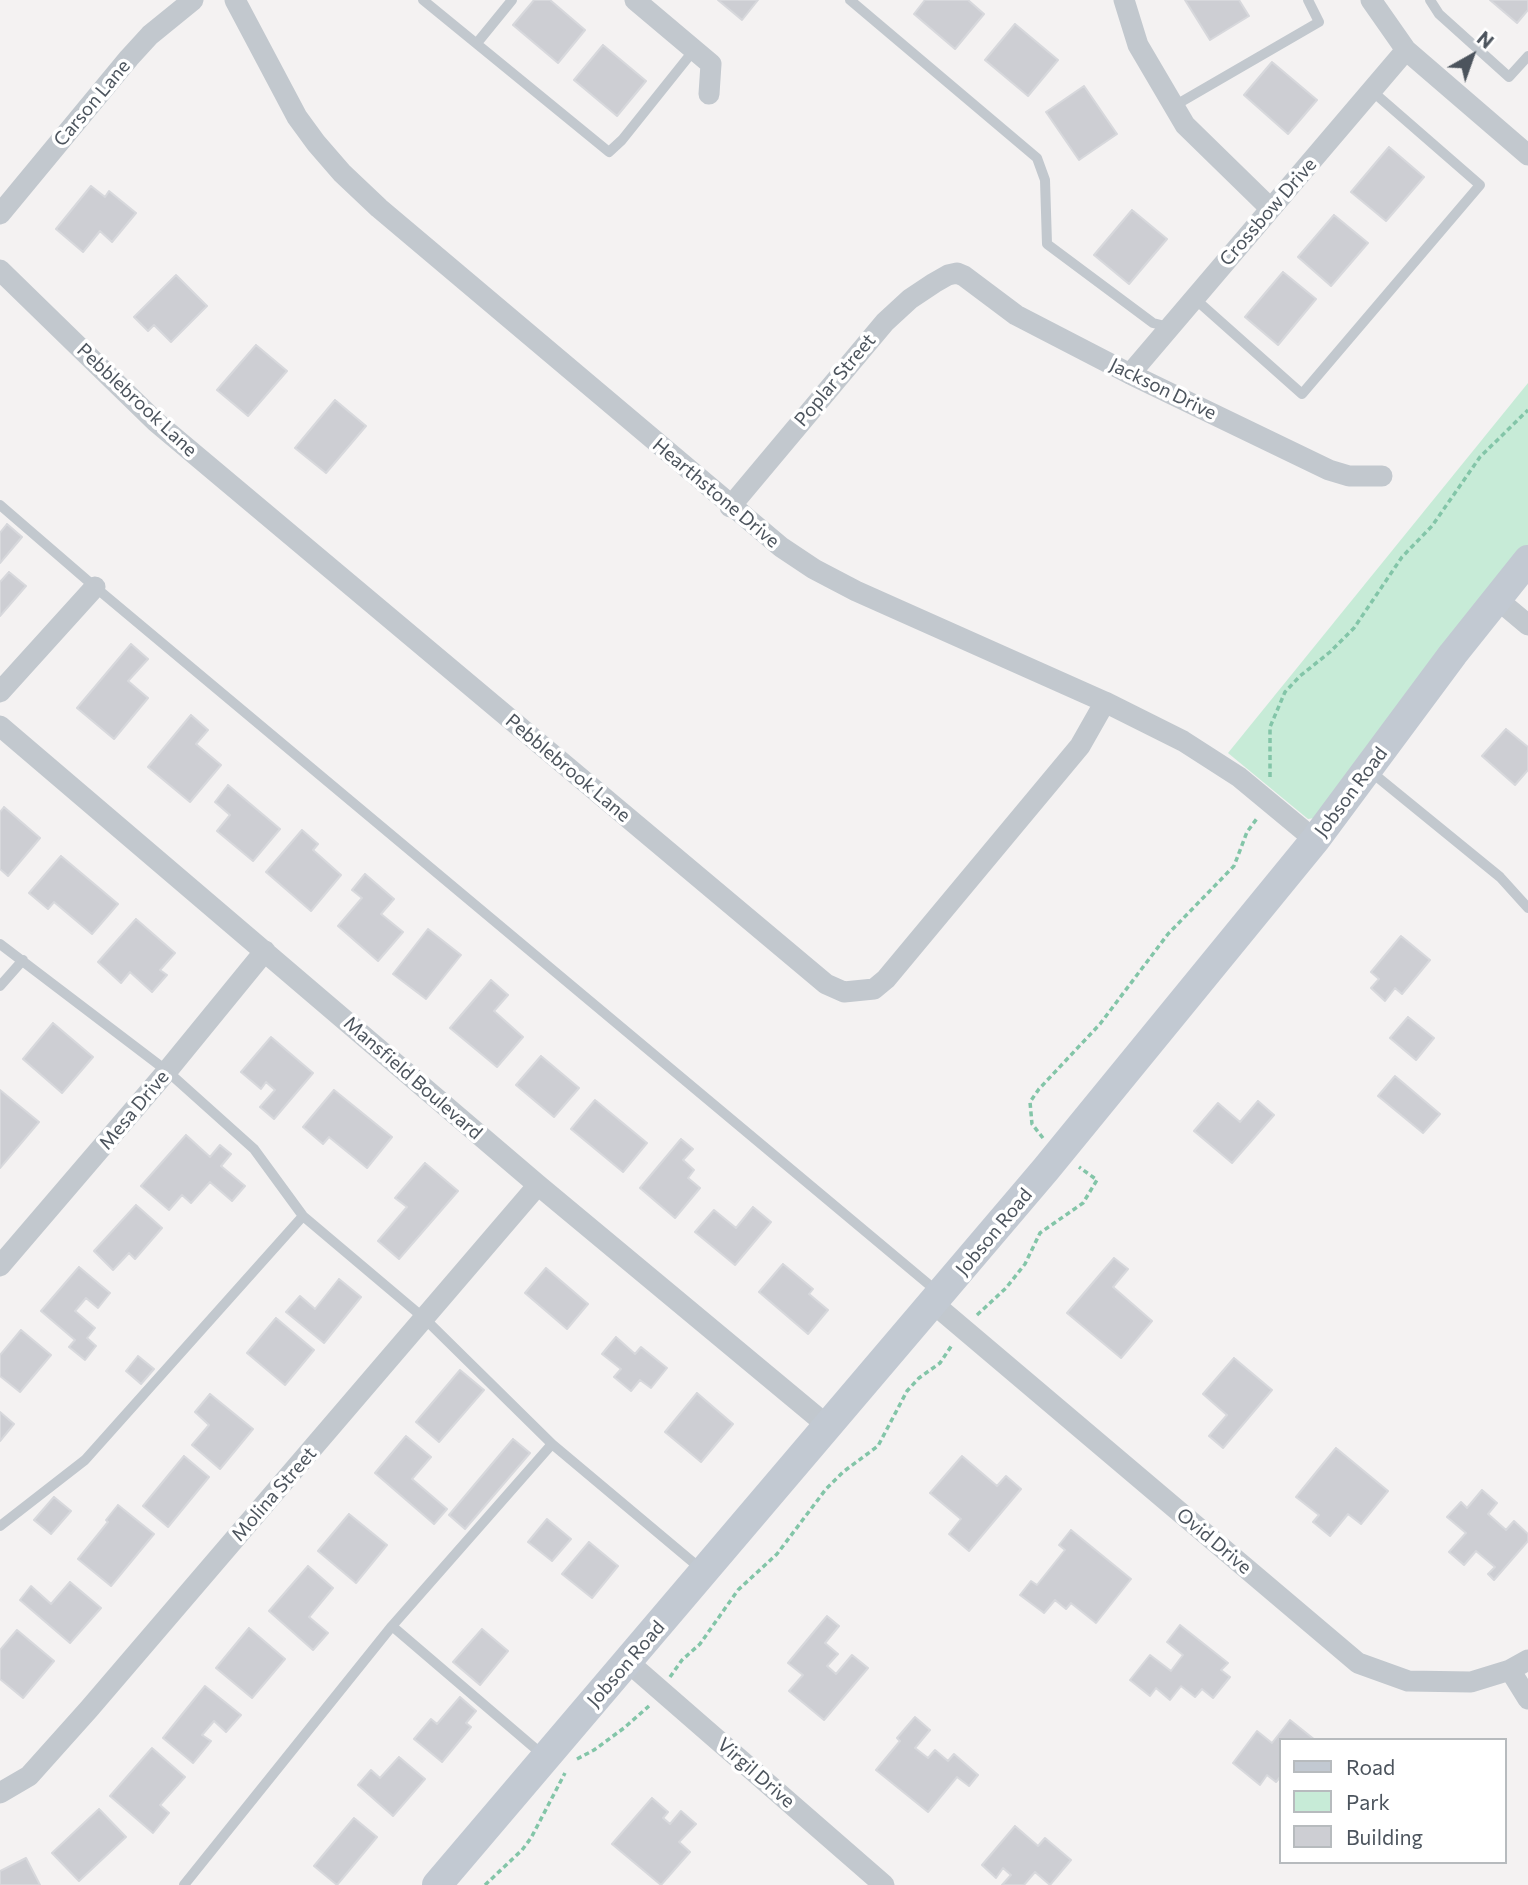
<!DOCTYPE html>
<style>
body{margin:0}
#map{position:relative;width:1528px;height:1885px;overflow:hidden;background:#f4f2f2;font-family:Commissioner,sans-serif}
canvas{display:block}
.legend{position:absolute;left:1279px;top:1738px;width:228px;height:126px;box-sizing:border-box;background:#fff;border:2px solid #b7bbbe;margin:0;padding:9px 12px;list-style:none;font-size:21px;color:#4c545d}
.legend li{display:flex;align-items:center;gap:14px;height:35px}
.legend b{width:35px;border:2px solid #b7bbbe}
.north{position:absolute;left:1437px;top:21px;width:70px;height:70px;-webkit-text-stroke:5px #fff;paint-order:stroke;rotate:40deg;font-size:19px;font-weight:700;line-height:28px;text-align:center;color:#4c545d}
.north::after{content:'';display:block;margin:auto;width:24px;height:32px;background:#4c545d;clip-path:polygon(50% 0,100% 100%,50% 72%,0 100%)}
</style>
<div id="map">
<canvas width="1528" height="1885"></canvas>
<ul class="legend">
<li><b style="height:9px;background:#c2c9d2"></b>Road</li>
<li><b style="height:19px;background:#c7ebd7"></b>Park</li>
<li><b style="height:19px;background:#cdced3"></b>Building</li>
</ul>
<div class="north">N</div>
</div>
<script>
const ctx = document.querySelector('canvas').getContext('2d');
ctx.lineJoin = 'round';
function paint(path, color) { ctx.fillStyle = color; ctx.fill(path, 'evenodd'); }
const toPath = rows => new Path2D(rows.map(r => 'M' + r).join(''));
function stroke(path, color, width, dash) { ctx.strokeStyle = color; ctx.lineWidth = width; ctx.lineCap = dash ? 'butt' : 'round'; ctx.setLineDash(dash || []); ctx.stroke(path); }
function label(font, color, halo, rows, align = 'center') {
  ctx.font = font + ' Commissioner,sans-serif'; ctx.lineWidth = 7; ctx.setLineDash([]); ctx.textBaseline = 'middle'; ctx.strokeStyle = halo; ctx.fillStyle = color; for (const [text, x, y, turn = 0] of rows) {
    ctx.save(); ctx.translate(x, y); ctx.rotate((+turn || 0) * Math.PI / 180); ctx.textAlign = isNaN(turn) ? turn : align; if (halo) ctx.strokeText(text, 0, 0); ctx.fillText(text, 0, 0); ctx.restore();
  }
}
paint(toPath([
 [1528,383,1528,556,1315,818,1308,819,1228,753]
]), '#c7ebd7');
const building = toPath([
 [534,0,550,0,585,30,558,63,513,25,534,0],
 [718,0,758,0,742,20,718,0],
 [925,0,968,0,984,14,955,49,914,14,925,0],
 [1185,0,1239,0,1249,16,1210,40,1185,0],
 [1490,0,1528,0,1528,10,1517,23,1490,0],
 [1015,24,1058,60,1028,96,985,60,1015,24],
 [603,45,646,81,617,116,574,80,603,45],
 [1272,62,1317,100,1288,134,1244,95,1272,62],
 [1084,86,1117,134,1079,160,1046,112,1084,86],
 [1389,147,1424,177,1386,221,1351,192,1389,147],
 [91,186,105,197,109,191,136,213,112,242,100,231,83,252,56,229,91,186],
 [1132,210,1167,239,1129,284,1094,255,1132,210],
 [1334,215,1368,243,1331,286,1298,257,1334,215],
 [1283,272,1316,299,1278,345,1245,317,1283,272],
 [176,275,207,306,171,342,154,325,148,331,134,317,176,275],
 [256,345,287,371,248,416,217,390,256,345],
 [335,400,366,426,326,473,295,448,335,400],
 [7,524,22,537,0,563,0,533,7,524],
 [9,572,26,586,0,616,0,582,9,572],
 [131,644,148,659,128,681,148,698,114,739,77,708,131,644],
 [191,715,208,730,196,744,221,765,190,802,148,767,191,715],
 [1506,729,1528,747,1528,770,1515,785,1482,756,1506,729],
 [228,785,280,829,253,861,217,831,230,815,215,802,228,785],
 [4,807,40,838,8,876,0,869,0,812,4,807],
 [302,830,318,844,313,850,341,875,311,911,266,872,302,830],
 [61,856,118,904,92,934,54,902,48,909,29,893,61,856],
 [365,874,394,899,381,914,403,932,378,961,338,926,362,898,352,890,365,874],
 [136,919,175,953,160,970,167,975,152,992,130,972,121,983,98,962,136,919],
 [428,929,461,955,426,999,393,974,428,929],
 [1401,936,1430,960,1402,994,1395,988,1385,1001,1371,988,1379,979,1371,972,1401,936],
 [491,980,508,995,494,1011,523,1037,497,1067,450,1028,491,980],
 [1408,1017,1434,1038,1416,1060,1390,1038,1408,1017],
 [53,1023,93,1057,62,1093,23,1059,53,1023],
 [271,1037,313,1073,274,1119,260,1107,275,1090,266,1082,261,1089,241,1072,271,1037],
 [541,1056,579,1088,554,1117,516,1085,541,1056],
 [1395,1076,1440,1114,1423,1133,1378,1096,1395,1076],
 [0,1090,39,1122,0,1168,0,1090],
 [334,1090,392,1137,367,1168,329,1137,323,1144,303,1127,334,1090],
 [595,1100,647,1143,623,1172,571,1129,595,1100],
 [1258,1101,1274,1115,1232,1163,1194,1131,1218,1103,1240,1122,1258,1101],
 [186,1135,210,1157,220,1145,231,1154,221,1166,245,1186,232,1201,210,1182,191,1203,182,1195,169,1210,141,1186,186,1135],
 [681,1139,693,1149,683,1160,694,1170,688,1178,700,1188,675,1218,640,1188,681,1139],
 [425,1163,458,1191,399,1259,378,1241,407,1207,395,1198,425,1163],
 [136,1205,162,1228,135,1259,129,1253,113,1270,94,1251,136,1205],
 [753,1207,771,1222,735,1265,695,1232,714,1210,736,1228,753,1207],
 [1114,1258,1128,1269,1113,1287,1152,1321,1121,1358,1067,1313,1114,1258],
 [783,1264,813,1289,809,1294,828,1310,808,1334,759,1292,783,1264],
 [79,1267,110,1293,98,1308,86,1298,75,1311,95,1328,87,1338,96,1346,85,1360,69,1347,75,1340,41,1311,79,1267],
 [546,1268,588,1304,567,1329,525,1293,546,1268],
 [339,1279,361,1297,324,1343,286,1312,300,1296,315,1309,339,1279],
 [276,1318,314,1350,285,1385,247,1353,276,1318],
 [21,1330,51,1355,20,1392,0,1376,0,1355,21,1330],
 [616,1337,635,1354,641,1347,667,1368,651,1388,640,1380,631,1391,614,1377,621,1369,602,1354,616,1337],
 [138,1356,154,1369,141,1384,126,1371,138,1356],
 [1234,1358,1272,1390,1223,1448,1209,1436,1227,1415,1203,1394,1234,1358],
 [460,1370,484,1390,439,1442,416,1422,460,1370],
 [697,1393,733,1424,701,1462,665,1432,697,1393],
 [210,1394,253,1429,220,1469,192,1445,209,1425,195,1412,210,1394],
 [0,1412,14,1424,0,1441,0,1412],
 [406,1436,431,1457,412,1479,447,1509,434,1524,375,1473,406,1436],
 [513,1439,530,1453,465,1529,449,1515,513,1439],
 [1336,1448,1388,1491,1361,1524,1348,1514,1330,1536,1313,1522,1319,1515,1296,1497,1336,1448],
 [184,1456,209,1477,168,1527,143,1506,184,1456],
 [962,1456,997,1486,1006,1476,1021,1489,969,1551,949,1534,961,1519,930,1493,962,1456],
 [1482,1490,1497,1503,1488,1514,1506,1530,1514,1521,1528,1534,1528,1541,1494,1580,1488,1574,1495,1567,1476,1551,1464,1565,1449,1552,1466,1533,1447,1517,1461,1502,1467,1508,1482,1490],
 [54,1497,71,1511,51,1534,34,1520,54,1497],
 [118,1505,154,1534,111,1586,78,1559,108,1522,106,1520,118,1505],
 [349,1514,387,1545,356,1583,318,1551,349,1514],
 [547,1519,571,1539,552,1561,528,1542,547,1519],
 [1071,1530,1131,1579,1096,1623,1071,1603,1066,1609,1055,1600,1044,1613,1020,1595,1031,1581,1037,1585,1065,1550,1059,1545,1071,1530],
 [589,1542,618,1566,592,1598,562,1574,589,1542],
 [308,1566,333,1588,309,1617,328,1633,313,1650,269,1611,308,1566],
 [70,1582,101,1608,70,1643,20,1600,31,1586,51,1604,70,1582],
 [827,1616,839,1626,825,1643,838,1654,827,1666,836,1674,852,1655,868,1668,824,1720,789,1691,803,1675,788,1663,827,1616],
 [1180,1625,1228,1663,1221,1670,1230,1677,1213,1698,1202,1689,1195,1697,1181,1686,1170,1700,1156,1688,1150,1696,1130,1680,1150,1655,1171,1671,1183,1655,1167,1642,1180,1625],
 [249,1628,285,1659,252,1698,216,1668,249,1628],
 [482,1629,508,1651,480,1685,453,1662,482,1629],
 [17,1630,54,1661,23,1698,0,1679,0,1650,17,1630],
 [205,1686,241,1715,226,1732,214,1721,202,1735,211,1741,193,1763,163,1738,205,1686],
 [460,1697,476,1711,466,1723,471,1727,442,1762,414,1739,431,1719,437,1724,460,1697],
 [915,1717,930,1730,915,1748,928,1758,935,1750,948,1761,954,1754,978,1775,969,1786,957,1777,928,1812,876,1770,900,1741,897,1738,915,1717],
 [1290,1720,1315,1740,1281,1740,1281,1776,1276,1782,1267,1775,1260,1785,1233,1763,1257,1731,1272,1743,1290,1720],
 [152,1748,185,1777,160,1805,169,1813,153,1833,110,1796,152,1748],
 [399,1757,425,1779,393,1816,358,1785,371,1770,380,1778,399,1757],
 [652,1798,668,1812,663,1818,670,1824,681,1811,696,1824,679,1842,690,1852,661,1885,612,1844,652,1798],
 [99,1809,126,1837,79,1881,52,1853,99,1809],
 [354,1818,377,1837,337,1885,314,1866,354,1818],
 [1015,1826,1038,1846,1045,1838,1071,1860,1050,1885,1035,1872,1024,1885,1002,1885,1011,1875,1003,1868,996,1878,982,1865,1015,1826],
 [26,1858,40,1885,0,1885,0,1871,26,1858]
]);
paint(building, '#cdced3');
stroke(building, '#d7d8dc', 2);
stroke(toPath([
 [1270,777,1270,727,1285,692,1300,676,1330,652,1354,628,1402,557,1432,526,1480,457,1528,410],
 [1043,1138,1032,1124,1030,1102,1039,1089,1100,1024,1168,934,1234,866,1247,832,1258,817],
 [977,1315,1006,1288,1025,1264,1040,1233,1083,1203,1097,1180,1079,1167],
 [670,1677,682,1660,700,1644,738,1590,777,1554,826,1489,843,1472,878,1446,907,1391,919,1378,940,1363,952,1345],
 [577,1759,594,1750,624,1728,649,1706],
 [485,1885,522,1850,531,1838,565,1773]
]), '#83c5a8', 3.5, [5, 3.5]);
stroke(toPath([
 [423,0,609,152,622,140,694,50],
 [850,0,1037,158,1045,180,1047,244,1153,323,1169,327],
 [1430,0,1439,14,1509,77,1528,56],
 [477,43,512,0],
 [1174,106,1319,22,1308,0],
 [1194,298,1302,394,1480,185,1372,91],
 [0,505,95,587,939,1293],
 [1370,771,1500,877,1528,908],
 [0,944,167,1071,254,1149,303,1216,425,1319,552,1444,701,1569],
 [0,986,23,960],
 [0,1526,85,1460,303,1216],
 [392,1626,544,1756],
 [184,1885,392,1626,552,1444]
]), '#c2c8ce', 10);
stroke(toPath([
 [235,0,297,117,316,143,342,173,379,208,781,547,814,569,856,591,1105,702,1183,741,1239,777,1315,840],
 [635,0,711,64,709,94],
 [1124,0,1138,45,1185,125,1270,208],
 [1371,0,1406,50,1528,155],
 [0,214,129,58,150,35,193,0],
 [0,270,156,422,826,984,844,992,874,989,886,979,1080,746,1105,702],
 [1130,374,1406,50],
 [730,507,885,322,910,299,934,283,948,275,957,273,964,276,1016,315,1130,374,1329,470,1349,476,1382,476],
 [1497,599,1528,625],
 [0,692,95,587],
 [0,726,538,1185,829,1427],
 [0,1266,167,1071,265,951],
 [934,1304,1358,1663,1408,1681,1471,1682,1510,1670,1528,1660],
 [628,1662,884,1885],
 [1510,1670,1528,1699],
 [0,1793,29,1776,89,1709,538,1185]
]), '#c2c8ce', 21);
stroke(toPath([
 [437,1885,1046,1169,1315,840,1453,654,1528,560]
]), '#c2c9d2', 30);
label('19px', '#4c545d', '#fff', [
 ["Carson Lane",92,103,-50],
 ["Crossbow Drive",1268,212,-49],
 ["Poplar Street",835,380,-50],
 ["Jackson Drive",1163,389,26],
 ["Pebblebrook Lane",137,400,43],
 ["Hearthstone Drive",716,493,40],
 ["Pebblebrook Lane",568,768,40],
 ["Jobson Road",1351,792,-53],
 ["Mansfield Boulevard",413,1078,41],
 ["Mesa Drive",134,1110,-50],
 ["Jobson Road",994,1232,-50],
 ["Molina Street",274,1494,-49],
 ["Ovid Drive",1214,1541,40],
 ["Jobson Road",626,1664,-49],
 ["Virgil Drive",756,1773,41]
]);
</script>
